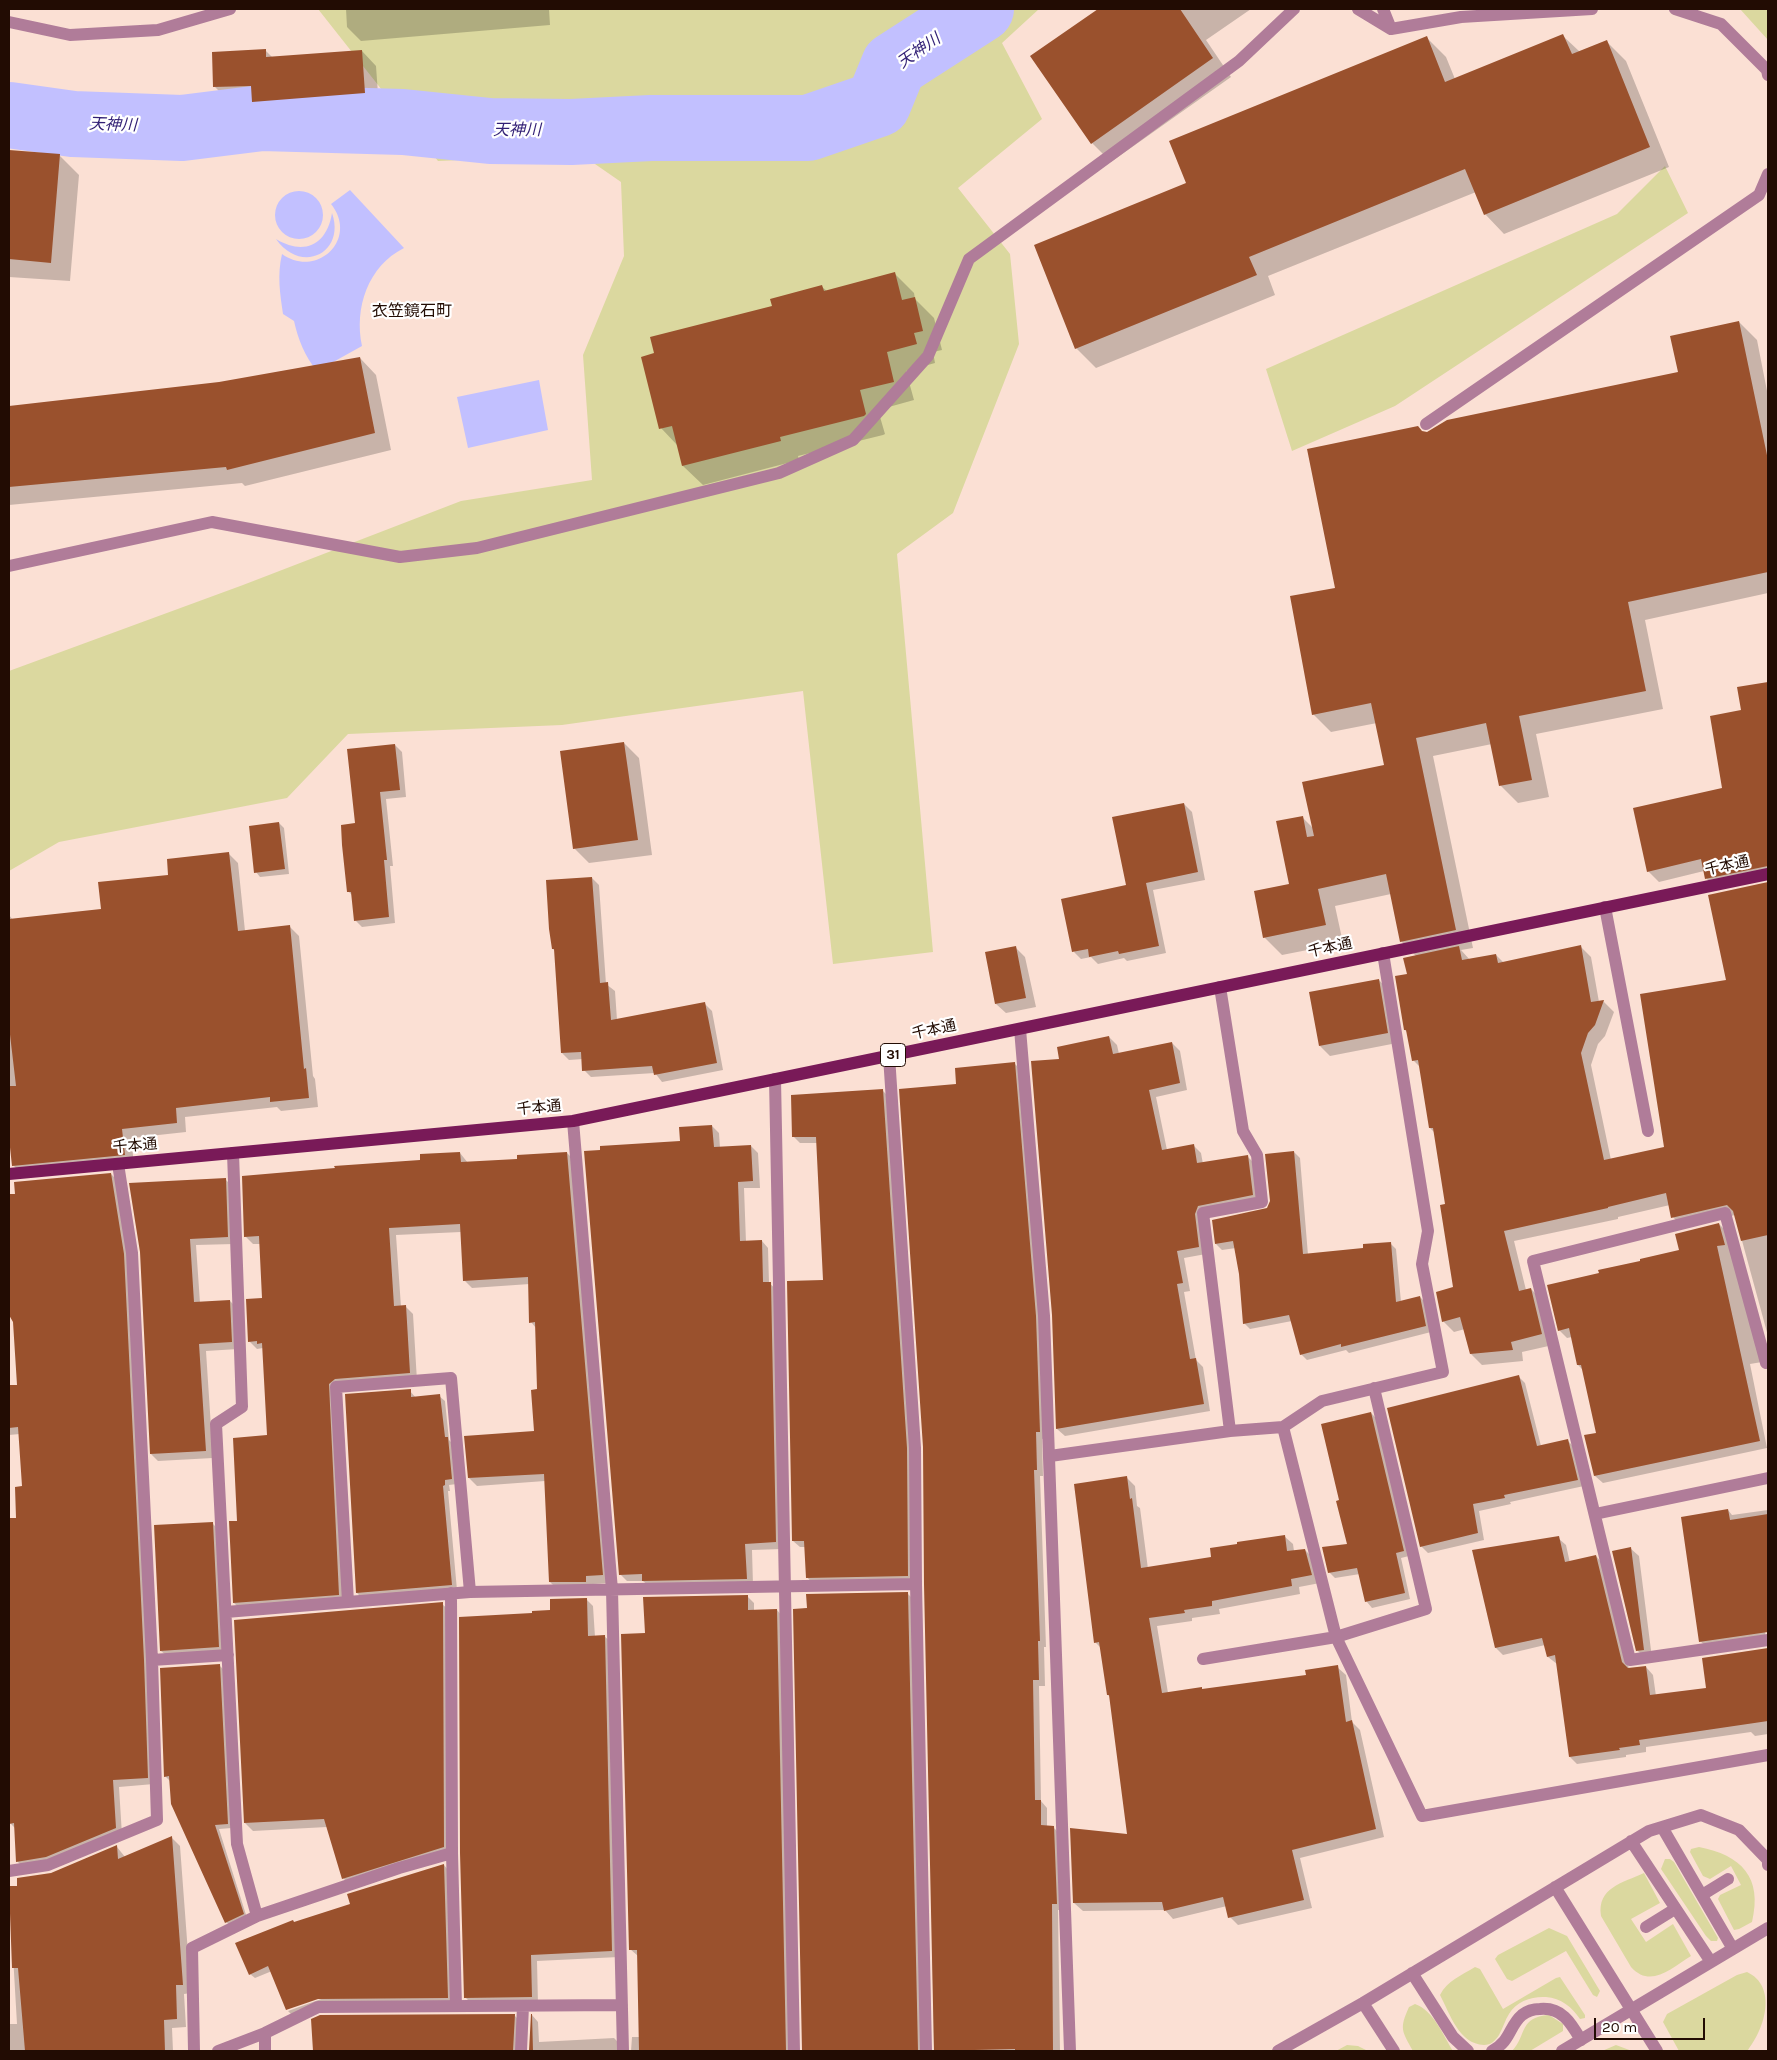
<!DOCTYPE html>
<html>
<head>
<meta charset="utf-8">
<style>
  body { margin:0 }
  #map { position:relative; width:1777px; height:2060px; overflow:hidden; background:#fbe0d4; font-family:Karla,sans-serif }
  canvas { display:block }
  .frame { position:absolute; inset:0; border:10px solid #220c03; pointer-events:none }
  .scale { position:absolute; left:1594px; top:2018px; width:111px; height:22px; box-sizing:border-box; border:2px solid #220c03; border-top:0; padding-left:6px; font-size:15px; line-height:18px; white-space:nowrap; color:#220c03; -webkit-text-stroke:4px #fff; paint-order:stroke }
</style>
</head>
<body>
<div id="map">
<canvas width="1777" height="2060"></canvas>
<div class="frame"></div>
<div class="scale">20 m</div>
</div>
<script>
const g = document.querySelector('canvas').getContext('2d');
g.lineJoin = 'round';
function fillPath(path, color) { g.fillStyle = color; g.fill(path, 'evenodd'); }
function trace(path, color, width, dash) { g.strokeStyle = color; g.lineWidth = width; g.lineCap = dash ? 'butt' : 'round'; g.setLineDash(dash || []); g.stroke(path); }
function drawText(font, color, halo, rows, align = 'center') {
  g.font = font + ' Karla,"Noto Sans JP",sans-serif'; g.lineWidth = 4.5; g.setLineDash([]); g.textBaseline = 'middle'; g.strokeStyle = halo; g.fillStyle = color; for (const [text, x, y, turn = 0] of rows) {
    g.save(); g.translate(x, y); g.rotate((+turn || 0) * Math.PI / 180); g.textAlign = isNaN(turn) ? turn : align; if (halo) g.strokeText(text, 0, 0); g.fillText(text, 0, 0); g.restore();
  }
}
fillPath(new Path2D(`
  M318,9H1039L1002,43L1042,119L958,188L1010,254L1019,344L953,513L897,554L933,952L833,964L803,691L562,725L348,734L287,798L59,842L9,871V671L243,585L461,501L592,480L583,355L624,256L621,182L582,155L438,161Z
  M1740,9H1768V40Z
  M1665,166L1688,213L1395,406L1292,451L1266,369L1617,214Z
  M1699,1847C1741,1855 1763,1877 1752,1922L1739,1929L1734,1930L1718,1899L1720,1895L1741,1885L1731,1866L1710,1879L1703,1876L1690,1852L1691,1849Z
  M1665,1859H1670L1674,1862L1718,1938L1717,1941H1711L1706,1936L1661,1869Z
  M1644,1873L1660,1903L1631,1919L1646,1942L1673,1924L1691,1956C1671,1968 1651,1989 1631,1967L1601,1916C1597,1887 1623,1883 1644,1873Z
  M1549,1928L1567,1936L1600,1991L1597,1997L1593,1995L1566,1951L1512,1981L1507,1979L1495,1959L1498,1955Z
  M1475,1967L1480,1969L1503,2009L1556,1978L1560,1977L1585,2015V2018L1580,2019C1572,2007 1561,1998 1546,1997C1533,1996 1516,2001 1509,2014C1505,2020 1503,2028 1499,2035C1495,2041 1491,2045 1484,2045C1459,2044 1450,2014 1440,1995C1447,1981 1462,1975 1475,1967Z
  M1747,1972C1777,1986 1766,2027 1748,2050L1679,2051L1663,2022L1667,2014L1737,1975Z
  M1415,2004C1434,2011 1443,2035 1453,2051H1413C1402,2031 1399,2029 1409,2007Z
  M1549,2015L1563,2024V2031L1530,2051H1512C1527,2035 1519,2017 1549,2015Z
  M1347,2045L1358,2046L1368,2051H1336Z
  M1616,2045L1632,2051H1602Z`), '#dbd89f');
fillPath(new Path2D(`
  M350,190L404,248C368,266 354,308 362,346L317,371C305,357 298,339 294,321L283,314C280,294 277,275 282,254C317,279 359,239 331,204Z
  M275 215a24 24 0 1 1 48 0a24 24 0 1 1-48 0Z
  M332,213C346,253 301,275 276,239C304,256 327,245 332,213Z
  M539,380L548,430L468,448L457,397Z`), '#c2c0ff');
fillPath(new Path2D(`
  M346,9H549L550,25L361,41L347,27Z
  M1100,9H1251L1206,40L1231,77L1111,162L1092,143L1032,57Z
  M1563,36L1580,52L1607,42L1626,61L1669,167L1504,234L1485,214L1476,192L1268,276L1275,295L1096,368L1076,348L1187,184L1427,38L1446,57L1455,79Z
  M265,50L273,58L362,51L376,66L379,108L268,116L253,101L230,102L215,87Z
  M9,151L59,155L79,175L70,281L9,277Z
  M894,273L914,293L915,299L934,318L942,350L933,352L935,363L906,371L914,400L878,410L885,434L883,435L798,456L799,460L703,485L683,466L678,446L661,428L773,307L822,287L827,291Z
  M1739,322L1757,340L1768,396V593L1645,620L1663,709L1536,734L1549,797L1518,803L1500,785L1492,744L1433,756L1473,948L1461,950L1470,960L1496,955L1504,963L1580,946L1591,957L1599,1002L1603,1001L1614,1012L1605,1036L1598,1044L1591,1065L1611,1160L1666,1148L1727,981L1710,896L1768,884V1336L1735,1215L1683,1228L1673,1217L1670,1205L1618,1217V1219L1514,1241L1526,1290L1531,1289L1542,1300L1553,1345L1522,1352L1523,1361L1482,1365L1471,1354L1465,1329L1454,1332L1443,1321L1454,1288L1446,1205L1435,1133L1430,1128L1421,1068L1413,1060L1408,1033L1405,1030L1408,975L1416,956L1401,941L1391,894L1335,906L1343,943L1282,955L1264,937L1290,885L1302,817L1313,828L1386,766L1377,723L1331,732L1313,714L1337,589L1423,433H1427L1679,373Z
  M360,358L376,375L391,450L245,486L242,483L9,505V407L219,383Z
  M1768,683V878L1717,889L1706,878L1704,871L1659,882L1648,871L1724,788L1743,711L1739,688Z
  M624,743L639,758L652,855L589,863L574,848Z
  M395,745L402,752L406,797L386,799L393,866H390L395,923L362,927L355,920L353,896L348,891Z
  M1184,804L1192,812L1205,880L1153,890L1166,953L1127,961L1124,958L1098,964L1091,957L1081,959L1074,952L1128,886Z
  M279,823L284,828L289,874L260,877L256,872Z
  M229,854L238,863L245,931L290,927L299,936L313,1076L315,1079L318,1107L281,1111L277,1107L185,1117L186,1132L131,1138L134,1164L23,1175L13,1165L11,1143H9V915L13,920L103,910L170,876Z
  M592,878L599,885L606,984L615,991L617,1020L705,1004L712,1011L723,1070L662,1082L655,1073L591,1077L584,1070L583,1059L569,1060L562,1053L555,951L553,949Z
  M1015,947L1025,957L1036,1007L1006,1013L996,1004Z
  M1379,980L1388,990L1397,1043L1330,1056L1320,1046L1311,993Z
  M1109,1037L1117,1045L1119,1054L1172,1043L1180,1051L1187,1090L1156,1097L1167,1150L1193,1145L1201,1153L1203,1164L1247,1156L1255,1164L1260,1203L1206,1214V1254L1184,1258L1190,1291L1184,1292L1196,1360L1203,1367L1210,1411L1065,1436L1057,1429L1060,1060Z
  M1014,1063L1021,1070L1042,1324L1046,1438L1042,1439L1043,1476H1040L1046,1647H1044L1045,1686H1039L1041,1801L1047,1808V1827H1053L1060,1834L1063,1910H1058L1060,2051H934L924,1447L958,1086Z
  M883,1091L889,1097L913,1456L914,1582L813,1584L807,1577L805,1547H800L793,1541L824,1281L818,1143H800L793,1136Z
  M712,1126L719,1133L720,1148L751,1146L758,1153L760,1188H744L746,1242L762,1241L768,1248L769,1283L777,1290L782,1549L752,1550L753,1585L650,1587L643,1581H627L620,1574L682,1142Z
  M1294,1152L1300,1158L1308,1255L1365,1249L1390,1243L1396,1249L1401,1302L1420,1297L1426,1303L1431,1332L1349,1353L1346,1350L1307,1360L1301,1354L1292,1321L1250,1329L1244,1323L1240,1274L1236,1248L1222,1250L1216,1244L1213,1221L1268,1209Z
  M460,1153L468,1163L518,1160L567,1153L575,1161L610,1583L593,1584L558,1590L550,1582L545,1481L477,1486L469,1478L535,1432L539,1391L536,1328L531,1322L530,1284L472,1288L464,1280L461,1232L396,1235L401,1307L405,1306L413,1314L417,1381L336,1392L347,1602L242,1611L234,1603L239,1522L268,1437L263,1348L257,1349L249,1341L263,1299L261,1244H253L245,1236L422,1162Z
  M111,1174L118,1181L130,1262L154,1784L119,1787L122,1835L24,1868L17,1861L15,1828L10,1823L9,1804V1736H12L9,1681V1550H12L24,1487L20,1434L9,1435V1386H18L14,1321L9,1313V1195Z
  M225,1179L232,1186L234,1244L196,1245L200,1303L230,1301L237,1308L238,1349L206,1351L213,1458L158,1461L151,1454L141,1252Z
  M1719,1224L1727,1232L1762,1362L1750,1364L1767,1448L1603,1483L1595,1476L1597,1434L1583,1370L1578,1365L1572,1337L1567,1338L1559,1330L1601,1274L1680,1251Z
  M1519,1377L1525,1383L1541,1446L1567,1440L1574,1447L1584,1486L1510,1502L1511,1504L1479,1511L1484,1540L1428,1553L1421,1546Z
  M410,1391L416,1398L439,1396L445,1401L449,1440L453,1444L457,1484L449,1485L450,1491H448L457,1590L362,1598L357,1593Z
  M1371,1413L1377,1419L1409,1556L1401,1558L1410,1599L1372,1608L1367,1602L1360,1574L1335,1578L1329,1572L1348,1545Z
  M1126,1477L1135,1486L1137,1506L1140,1508L1148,1569L1212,1558L1284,1536L1293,1544L1294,1551L1305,1550L1313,1558L1320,1583L1299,1587L1300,1594L1219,1609L1220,1614L1192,1618V1621L1157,1626L1168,1693L1201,1688L1204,1690L1308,1676L1337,1667L1346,1675L1352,1722L1360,1730L1384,1837L1300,1858L1312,1908L1238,1925L1230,1917L1227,1906L1173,1919L1165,1910L1083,1911L1074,1903L1129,1836L1110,1697L1108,1695L1101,1648L1095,1642Z
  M1728,1510L1732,1515L1768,1510V1614L1763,1615L1766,1639L1707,1647L1700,1641Z
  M212,1523L217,1528L223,1652L166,1655L161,1651Z
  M1558,1538L1566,1545L1570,1563L1596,1556L1603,1564L1629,1669L1646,1667L1653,1675L1656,1696L1707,1689L1762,1650L1768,1656V1734L1755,1736L1751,1732L1646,1747V1752L1626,1755V1757L1577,1764L1570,1757L1557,1664L1548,1657L1545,1645L1503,1655L1496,1648L1474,1551Z
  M1630,1548L1639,1556L1652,1658L1646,1659L1637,1650Z
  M908,1594L914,1600L924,2051H803L795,1610Z
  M747,1596L754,1603V1611L777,1610L783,1617L792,2051H631L632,2037H640L638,1956L630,1949L646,1634Z
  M586,1599L593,1606L595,1637L604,1636L612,1643L619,1957L537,1961L538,2004H472L465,1997L551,1612Z
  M442,1604L450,1611L451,1854L351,1886L343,1878L327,1827L253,1831L245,1823Z
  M219,1665L224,1670L232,1828L219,1829L247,1918L231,1926L226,1922L170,1781L165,1776Z
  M172,1838L180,1846L191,1993L184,1994L186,2027L172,2028L173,2051H9V2024H17L9,1887H19L117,1847L125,1857Z
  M444,1865L448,1870L452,2002L291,2014L288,2011L324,1998L323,1996L287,2008V2010L272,1971L255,1978L250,1974L294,1923L352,1905Z
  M514,2015L521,2022L519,2051H314L313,2020Z
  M532,2015L538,2022L539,2042L614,2038L621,2045V2051H530Z`), '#0003');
trace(new Path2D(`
  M9,115L73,124L182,128L262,118L403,122L490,131L571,132L651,128H808L878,104L894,65L981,9`), '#c2c0ff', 66);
fillPath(new Path2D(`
  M1098,9H1180L1213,58L1091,144L1030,56Z
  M1563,34L1572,54L1607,40L1650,147L1484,215L1465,169L1249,257L1257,275L1075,349L1034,245L1186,183L1169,141L1427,36L1445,82Z
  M266,49V57L362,50L365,93L252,102L251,86L213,87L212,52Z
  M9,150L60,154L51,263L9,259Z
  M895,272L902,300L915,297L923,331L914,333L917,344L887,352L894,382L860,390L866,414L864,416L780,437L781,441L682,466L672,426L659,429L641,357L654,353L650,337L772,306L770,299L822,285L824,291Z
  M1739,321L1768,460V572L1628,602L1646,691L1519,716L1532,780L1499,786L1486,723L1416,738L1456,930L1400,942L1386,874L1318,889L1326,925L1263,938L1254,891L1289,884L1276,821L1303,816L1307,837L1314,836L1302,782L1384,765L1371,703L1312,715L1290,596L1335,588L1307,449L1418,426L1422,431L1427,432L1447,420L1678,372L1670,336Z
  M360,357L375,433L227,470L226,467L9,487V406L219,382Z
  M1768,682V866L1705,879L1701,859L1647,872L1633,808L1722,788L1710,716L1741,710L1737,687Z
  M624,742L638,840L573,849L560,751Z
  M395,744L400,790L380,792L387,860H384L389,917L354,921L351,892H347L342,845L341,825L355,823L347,749Z
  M1184,803L1198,872L1146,883L1159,946L1119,954L1118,951L1089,957L1088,949L1072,952L1061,899L1126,885L1112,817Z
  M279,822L285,869L254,873L249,826Z
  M229,852L238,931L290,925L304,1069L306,1068L309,1098L270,1102V1097L176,1108L177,1123L122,1129L125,1155L12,1166L9,1138V1086H16L9,1026V919L101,909L98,882L168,875L167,859Z
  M592,877L600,983L608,982L611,1020L705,1002L717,1063L654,1075L652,1066L582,1071L581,1052L561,1053L554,949H552L549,929L546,880Z
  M1768,882V1235L1741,1241L1733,1211L1727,1205L1671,1218L1666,1193L1608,1207V1208L1504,1231L1519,1291L1531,1288L1542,1334L1511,1342L1513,1350L1470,1354L1460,1317L1442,1322L1436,1292L1453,1287L1440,1205L1445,1204L1433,1128H1429L1418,1060L1412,1061L1406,1030H1404L1395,976L1407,974L1403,958L1459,946L1462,960L1496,954L1498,963L1581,945L1591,1002L1604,1000L1595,1025L1588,1033L1581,1053L1604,1160L1664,1147L1640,994L1726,980L1708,895Z
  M1016,946L1026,998L995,1004L985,952Z
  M1379,979L1388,1033L1319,1046L1309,992Z
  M1109,1036L1113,1054L1172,1042L1180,1083L1149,1090L1162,1150L1194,1144L1197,1163L1248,1155L1253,1195L1198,1206L1195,1214L1199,1247L1177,1251L1183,1283L1177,1284L1190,1359L1196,1358L1204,1404L1056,1429L1052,1315L1031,1061L1059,1059L1057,1047Z
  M1015,1062L1036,1316L1040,1432H1036L1037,1470H1034L1040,1641H1038L1039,1680H1033L1035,1800H1041V1825L1054,1826L1057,1904H1052L1053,2051H1015V2049L934,2051L924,1584L923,1447L899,1089L956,1084L955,1068Z
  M883,1089L907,1448L908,1576L806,1578L804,1541H792L787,1281L823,1280L816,1137H792L791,1095Z
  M712,1125L714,1147L751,1145L753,1181L738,1182L740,1241L762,1240L763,1282H771L776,1542L745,1544L747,1579L642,1581V1574L619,1575L584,1151L600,1150V1146L680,1141L679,1127Z
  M1294,1151L1303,1254L1363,1248V1244L1391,1242L1396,1302L1420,1296L1426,1326L1341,1347V1344L1300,1355L1289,1315L1243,1324L1239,1274L1233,1241L1215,1244L1212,1220L1267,1208L1270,1201L1265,1154Z
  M460,1152L461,1162L517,1159V1155L567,1152L603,1575L586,1576V1582H549L544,1474L468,1478L464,1436L534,1431L531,1390L537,1389L535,1322L529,1323L528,1277L463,1281L460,1224L389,1228L394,1306L406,1305L410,1373L335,1379L329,1384L339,1595L233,1603L229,1521H237L233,1438L267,1435L262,1343L257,1344V1341L248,1342L246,1299L262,1298L259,1236L244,1237L242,1176L335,1168L334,1166L420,1160V1154Z
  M111,1173L124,1254L144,1660L148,1778L113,1780L116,1828L46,1857L16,1862L14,1823L9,1824V1518H16L15,1487L22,1486L18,1427L9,1428V1385H17L13,1322L9,1315V1194H15L14,1182Z
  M226,1178L228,1237L190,1239L194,1302L230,1300L232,1342L199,1344L206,1451L150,1454L140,1252L129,1183Z
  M1719,1223L1725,1245L1717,1246L1760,1441L1594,1476L1584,1435L1596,1433L1581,1365H1577L1569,1328L1558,1331L1547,1285L1599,1273L1598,1270L1640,1261V1259L1679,1250L1675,1234Z
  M1519,1375L1537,1446L1568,1439L1578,1480L1504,1495L1505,1498L1473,1504L1478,1533L1420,1547L1387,1408Z
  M411,1389V1397L440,1394L445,1437H448L452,1479L445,1480V1485L443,1486L452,1585L356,1593L345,1394Z
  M1371,1412L1404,1551L1396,1553L1405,1593L1365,1602L1357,1568L1328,1573L1322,1547L1347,1544L1336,1501L1339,1500L1321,1424Z
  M1127,1476L1130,1499L1132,1498L1141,1568L1211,1557L1210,1548L1237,1544V1542L1285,1535L1287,1551L1305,1549L1312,1575L1291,1579L1292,1586L1212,1601V1606L1184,1610L1185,1613L1149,1618L1162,1693L1202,1687V1689L1306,1675L1305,1670L1338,1665L1346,1722L1352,1720L1376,1829L1292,1850L1304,1900L1228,1918L1223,1897L1164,1911L1162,1902L1073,1903L1070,1828L1127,1834L1109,1695H1107L1099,1642L1094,1643L1074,1484Z
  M1728,1509L1730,1520L1768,1514V1632L1699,1642L1681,1517Z
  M213,1522L219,1647L160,1651L154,1525Z
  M1559,1536L1565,1562L1596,1555L1622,1662L1628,1668L1646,1666L1650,1695L1706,1688L1702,1658L1768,1648V1721L1639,1740L1640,1745L1619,1748L1620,1750L1569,1757L1555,1655L1547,1657L1542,1638L1495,1648L1472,1550Z
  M1631,1547L1644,1650L1636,1651L1612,1551Z
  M908,1592L918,2051H802L793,1609L807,1608L806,1594Z
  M748,1595V1610L777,1609L786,2051H639L637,1950H629L621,1634L645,1633L643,1597Z
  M587,1598L588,1636L605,1635L612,1951L531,1955L532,1997L464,1998L460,1853L459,1617L532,1613V1611L550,1610V1599Z
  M443,1602L444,1847L342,1879L324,1819L244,1823L234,1620Z
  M220,1664L228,1824L215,1825L244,1914L225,1923L171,1804L169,1776L164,1777L160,1668Z
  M172,1836L183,1985H176L177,2019L164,2020L165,2051H25L18,1968H12L9,1886H17V1878L51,1873L117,1845L118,1859Z
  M444,1864L448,1998L318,1999L286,2010L268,1966L249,1975L235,1943L293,1920L294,1922L350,1904L347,1894Z
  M515,2014L513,2051H313L311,2019L320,2015Z
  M531,2014H532L533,2051H529Z`), '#9a512d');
trace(new Path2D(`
  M1358,9L1391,29L1461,17L1592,9
  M1383,9L1391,29
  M1675,9L1721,24L1767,70L1768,75
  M9,22L70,35L158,30L230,9
  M1426,424L1759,195L1768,174
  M9,566L212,522L400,557L477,548L779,473L853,440L928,356L969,259L1239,61L1294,9
  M1605,907L1648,1131
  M1220,987L1243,1131L1257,1155L1262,1202L1203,1213L1230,1431
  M1020,1029L1044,1316L1070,2051
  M889,1056L915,1448L916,1584L926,2051
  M775,1079L794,2051
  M573,1121L612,1590L623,2051
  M233,1153L242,1407L216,1424L237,1844L257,1916
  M1768,1362L1766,1363L1725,1213L1533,1261L1630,1660L1768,1640
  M1283,1427L1336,1637L1422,1816L1768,1755
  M1050,1456L1230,1431L1283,1427L1322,1401L1443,1372L1422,1264L1428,1231L1383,953
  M1595,1514L1768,1478
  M451,1593L452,1853L456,2006
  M348,1602L336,1387L451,1378L470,1592
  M226,1612L470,1592L916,1584
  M1203,1659L1336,1637L1426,1609L1374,1388
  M152,1660L228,1655
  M1662,1827L1733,1949
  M1631,1841L1711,1962
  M9,1871L48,1865L157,1820L152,1660L132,1253L118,1164
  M1555,1887L1657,2051
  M1702,1895L1728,1879
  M1646,1927L1675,1909
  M1412,1973L1453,2037L1468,2051
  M1363,2003L1394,2051
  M265,2033V2051
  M194,2051L192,1948L257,1916L399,1868L452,1853
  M218,2051L265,2033L318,2007L622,2005
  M521,2051L523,2006
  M1278,2051L1363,2003L1649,1831L1701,1815L1739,1830L1768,1860V1865
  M1492,2051C1511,2041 1509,2026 1522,2015C1527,2011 1534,2009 1540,2009C1562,2007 1571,2023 1581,2040
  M1562,2051L1768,1928`), '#b07c99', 12);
trace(new Path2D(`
  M9,1174L573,1121L1768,874`), '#791a58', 12);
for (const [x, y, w] of [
  [893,1055,25]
]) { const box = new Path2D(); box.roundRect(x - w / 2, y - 11.5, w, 23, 4); g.fillStyle = '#fff'; g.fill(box); trace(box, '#220c03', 1); }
drawText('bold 14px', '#220c03', null, [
  ["31",893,1055]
]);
drawText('15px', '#220c03', '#fff', [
  ["千本通",1727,866,-12],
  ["千本通",1330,948,-12],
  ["千本通",934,1030,-12],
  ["千本通",539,1108,-5],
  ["千本通",135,1146,-5]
]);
drawText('italic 16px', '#311f75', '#fff', [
  ["天神川",919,51,-35],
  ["天神川",113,125,2],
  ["天神川",517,130]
]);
drawText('16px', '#220c03', '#fff', [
  ["衣笠鏡石町",412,311]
]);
</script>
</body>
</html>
